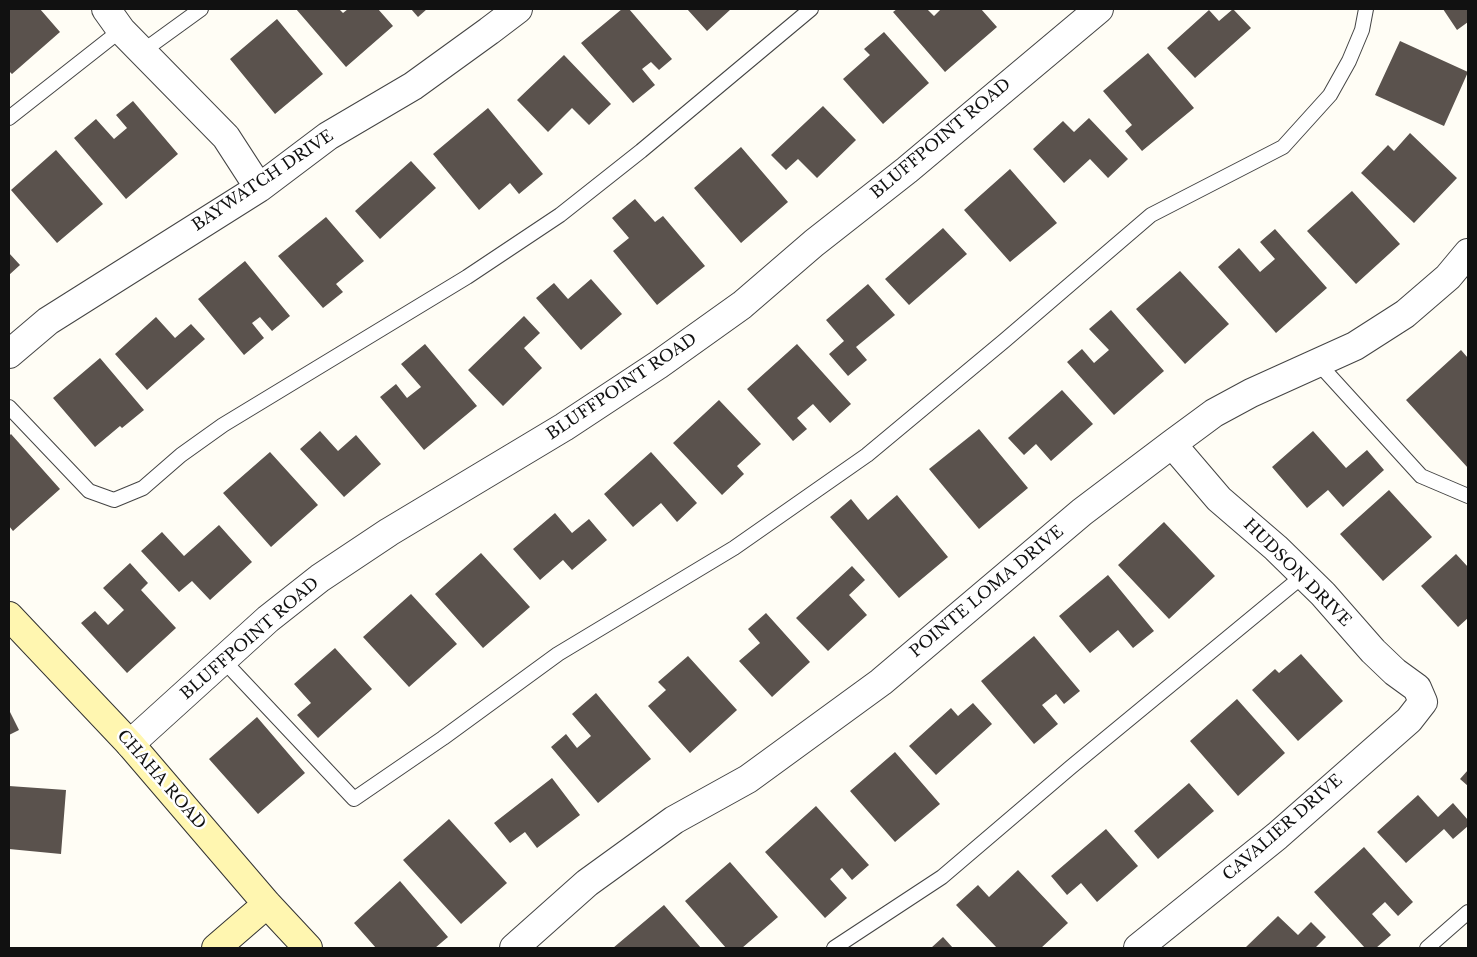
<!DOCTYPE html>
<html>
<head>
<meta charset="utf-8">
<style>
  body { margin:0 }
  #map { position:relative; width:1477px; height:957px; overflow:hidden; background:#fffdf5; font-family:"Libre Baskerville",serif }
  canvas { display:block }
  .frame { position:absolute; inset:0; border:10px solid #111; pointer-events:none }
</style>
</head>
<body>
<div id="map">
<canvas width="1477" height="957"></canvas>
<div class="frame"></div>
</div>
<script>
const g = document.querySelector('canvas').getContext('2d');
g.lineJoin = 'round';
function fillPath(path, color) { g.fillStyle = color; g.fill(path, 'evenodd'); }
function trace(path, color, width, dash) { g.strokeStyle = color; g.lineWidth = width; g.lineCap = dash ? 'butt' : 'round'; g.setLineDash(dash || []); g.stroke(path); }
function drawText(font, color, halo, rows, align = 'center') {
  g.font = font + ' "Libre Baskerville",serif'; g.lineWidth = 5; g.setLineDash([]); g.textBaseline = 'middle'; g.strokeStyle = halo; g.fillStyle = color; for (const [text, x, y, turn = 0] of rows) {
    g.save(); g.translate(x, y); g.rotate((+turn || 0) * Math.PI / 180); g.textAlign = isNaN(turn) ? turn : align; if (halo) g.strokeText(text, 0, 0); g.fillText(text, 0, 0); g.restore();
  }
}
fillPath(new Path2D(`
  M9,9H40L60,32L12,74L9,71Z
  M296,9H339L343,13L348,9H378L393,26L346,67Z
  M411,9H427L418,17Z
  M622,9H629L672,59L659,70L651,62L642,69L655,85L633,103L581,43Z
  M687,9H731L707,31Z
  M897,9H927L934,16L941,9H981L997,27L945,72L893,12Z
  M1233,9L1251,28L1195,78L1167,48L1209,10L1219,21Z
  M1443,9H1468V22L1457,30Z
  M277,19L323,74L275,114L230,59Z
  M884,32L929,83L883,124L843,79L870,55L864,49Z
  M1400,41L1468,72L1444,126L1375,95Z
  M1148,53L1194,108L1142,151L1125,131L1132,125L1103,91Z
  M564,55L611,104L589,125L572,108L548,132L517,100Z
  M133,101L178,154L126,199L74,138L96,119L114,139L127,128L116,115Z
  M823,106L856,140L817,178L798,159L786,170L771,155Z
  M488,108L543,174L519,194L510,183L479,210L433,154Z
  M1089,118L1128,159L1108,178L1090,159L1064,183L1033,149L1063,121L1074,132Z
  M1410,133L1457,178L1414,223L1361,173L1388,145L1394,151Z
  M741,147L788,202L741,243L694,188Z
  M56,150L103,204L57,243L11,190Z
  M411,161L436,188L380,239L355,211Z
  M1010,169L1057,223L1010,262L964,210Z
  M1352,191L1400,244L1356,284L1307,231Z
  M635,199L655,222L663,216L705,266L657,305L613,251L629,238L612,218Z
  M326,217L364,261L336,284L343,292L323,308L278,256Z
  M943,228L967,254L909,305L885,279Z
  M1275,229L1327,288L1276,333L1218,267L1239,248L1260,272L1275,259L1260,242Z
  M9,253L20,265L9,275Z
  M245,261L290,316L272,331L260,317L252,323L264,338L244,355L198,299Z
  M1180,271L1229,324L1185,364L1136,309Z
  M591,279L622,314L581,350L536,298L554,283L568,299Z
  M868,284L895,315L856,347L867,360L848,376L829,354L844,341L826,320Z
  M1111,310L1164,371L1114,415L1067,362L1082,349L1094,363L1109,350L1089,329Z
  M524,316L540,333L524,348L542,368L503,406L468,370Z
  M156,317L175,338L191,324L205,339L147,390L115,354Z
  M425,344L477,406L424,450L380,397L396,384L407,398L421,387L401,364Z
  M797,344L851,404L830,423L813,404L797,418L807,429L793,441L747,389Z
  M1461,350L1468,358V468L1406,400Z
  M100,358L144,410L122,428L120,426L95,447L53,398Z
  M1062,390L1093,424L1051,461L1036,444L1024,455L1008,438Z
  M719,400L761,444L737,466L744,474L722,495L673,443Z
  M979,429L1028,488L979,529L929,469Z
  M320,431L338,451L356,435L381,464L344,497L300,449Z
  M1313,431L1346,468L1367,450L1384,470L1343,507L1328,490L1307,508L1272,467Z
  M11,434L60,489L13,531L9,526V436Z
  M270,452L318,505L271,547L223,493Z
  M651,452L697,503L677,522L661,503L633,527L604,494Z
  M1389,490L1432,537L1383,581L1340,534Z
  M897,495L948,557L899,598L830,517L851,499L868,520Z
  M555,513L572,533L589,519L607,540L572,570L563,560L540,580L513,549Z
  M1164,522L1215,576L1169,619L1118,565Z
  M219,525L252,562L210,600L192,581L179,592L141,551L162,532L184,556Z
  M481,553L530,607L483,648L435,594Z
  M1456,554L1468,567V618L1458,627L1421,586Z
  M130,563L148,583L141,590L176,628L127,673L81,623L95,611L108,625L124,610L103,588Z
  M852,566L865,580L849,595L867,615L828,651L796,618Z
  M1108,575L1154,631L1133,648L1118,630L1090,653L1059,616Z
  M411,594L457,644L409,687L363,637Z
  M766,613L810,662L772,697L739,661L760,643L748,629Z
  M1034,636L1080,691L1064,704L1056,694L1042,705L1058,724L1034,744L981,681Z
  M335,648L372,689L318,738L297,715L311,703L294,684Z
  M1301,654L1343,701L1298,741L1252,690L1275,669L1279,673Z
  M688,656L737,710L690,753L648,706L666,690L658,682Z
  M596,693L651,759L598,803L551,747L566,734L577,748L591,736L572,714Z
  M1237,699L1285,753L1238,796L1190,741Z
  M973,703L992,724L936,775L909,746L951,708L958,716Z
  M9,710L19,730L9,735Z
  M257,717L305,773L258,814L209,759Z
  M895,752L940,804L895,842L850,791Z
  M1468,770V786L1460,779Z
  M552,778L580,815L537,848L525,832L510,843L494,823Z
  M1189,783L1214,811L1158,859L1134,831Z
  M9,786L66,790L61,854L9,849Z
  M1418,795L1438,817L1453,803L1468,820V826L1453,839L1444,829L1406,863L1377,832Z
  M816,806L869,865L852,880L842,868L830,879L847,898L825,918L765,852Z
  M449,819L507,883L461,924L403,860Z
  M1106,829L1138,866L1097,902L1081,883L1067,895L1051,876Z
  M1364,847L1413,902L1398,916L1385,902L1372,914L1391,935L1376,948H1365L1314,892Z
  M730,862L778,917L742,948H726L685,901Z
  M1018,870L1068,923L1041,948H997L956,905L978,885L989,897Z
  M400,881L448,937L435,948H376L354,923Z
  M664,905L701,948H613Z
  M1278,916L1298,935L1311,922L1326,937L1315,948H1245Z
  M943,937L953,948H931Z`), '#5a524d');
const lane = new Path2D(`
  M143,51L201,9
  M9,118L121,30
  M1318,363L1421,476L1468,496
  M9,407L89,491L114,500L143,488L181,455L223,425L467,277L560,215L641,151L811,9
  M223,660L354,799L443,738L558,654L734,548L867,455L1004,341L1151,215L1283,147L1330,95L1349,61L1362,30L1366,9
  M834,948L942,877L1071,767L1304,575
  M1427,948L1468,912`);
const street = new Path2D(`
  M106,9L121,30L226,137L259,188
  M9,354L48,321L259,188L328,136L413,86L489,31L518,9
  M130,744L268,619L320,578L389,532L564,427L658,365L742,305L814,243L907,170L1099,9
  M514,948L587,883L674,820L748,779L881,682L1082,512L1172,444L1214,413L1251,393L1355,346L1405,314L1448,277L1468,253
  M1138,948L1277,836L1409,720L1423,702L1417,688L1395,672L1373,651L1323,594L1276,548L1219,499L1172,444`);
const secondary = new Path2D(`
  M9,616L130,744L267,904L308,948
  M216,948L267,904`);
trace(lane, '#444', 16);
trace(street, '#444', 30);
trace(secondary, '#333', 30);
trace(lane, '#fff', 14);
trace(street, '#fff', 28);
trace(secondary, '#fff6b0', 28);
drawText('16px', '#111', '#fff', [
  ["BLUFFPOINT ROAD",941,139,-40],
  ["BAYWATCH DRIVE",263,181,-34],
  ["BLUFFPOINT ROAD",622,387,-34],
  ["HUDSON DRIVE",1297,573,45],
  ["POINTE LOMA DRIVE",987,592,-40],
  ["BLUFFPOINT ROAD",250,639,-41],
  ["CHAHA ROAD",161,780,49],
  ["CAVALIER DRIVE",1283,828,-41]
]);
</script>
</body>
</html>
